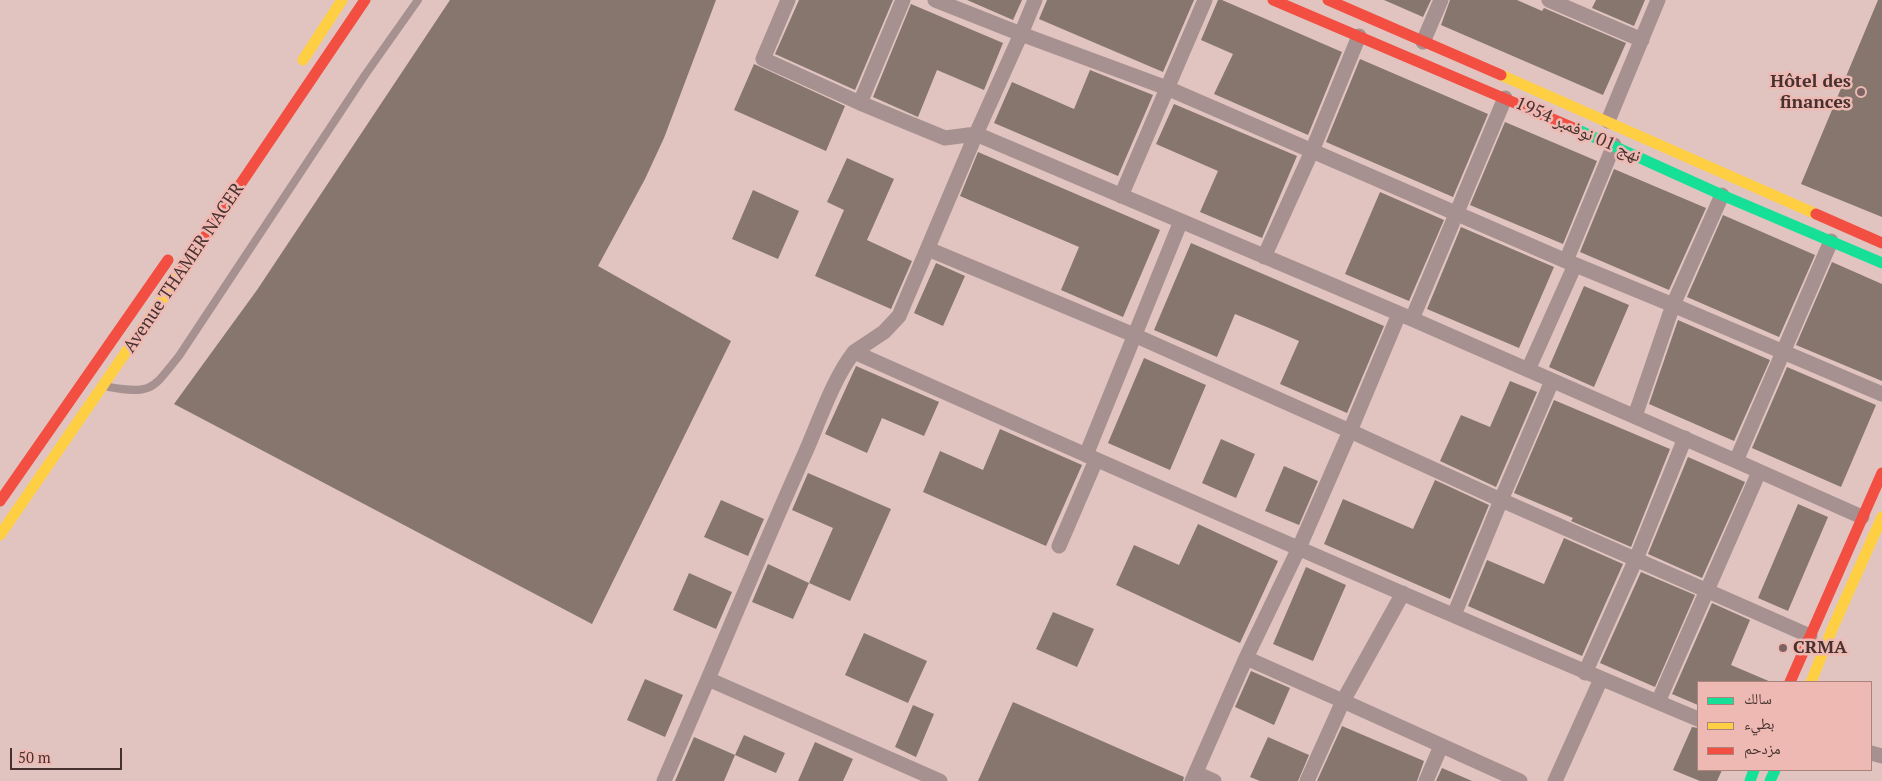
<!DOCTYPE html>
<html>
<head>
<meta charset="utf-8">
<style>
  body { margin:0 }
  #map { position:relative; width:1882px; height:781px; overflow:hidden; background:#e1c4c0; font-family:"PT Serif","Noto Naskh Arabic",serif }
  canvas { display:block }
  .legend { position:absolute; left:1697px; top:681px; width:175px; height:90px; box-sizing:border-box; background:#eeb9b3; border:1px solid #ab837e; margin:0; padding:6px 9px; list-style:none; font-size:15px; color:#46312f }
  .legend li { display:flex; align-items:center; gap:10px; height:25px }
  .legend b { width:25px; border:1px solid #ab837e }
  .scale { position:absolute; left:10px; top:748px; width:112px; height:22px; box-sizing:border-box; border:2px solid #46312f; border-top:0; padding-left:6px; font-size:15px; line-height:18px; white-space:nowrap; color:#46312f; -webkit-text-stroke:4px #eeb9b3; paint-order:stroke }
</style>
</head>
<body>
<div id="map">
<canvas width="1882" height="781"></canvas>
<ul class="legend">
<li><b style="height:6px;background:#16e098"></b>سالك</li>
<li><b style="height:6px;background:#ffcf43"></b>بطيء</li>
<li><b style="height:6px;background:#f24e42"></b>مزدحم</li>
</ul>
<div class="scale">50 m</div>
</div>
<script>
const g = document.querySelector('canvas').getContext('2d');
g.lineJoin = 'round';
function fillPath(path, color) { g.fillStyle = color; g.fill(path, 'evenodd'); }
function trace(path, color, width, dash) { g.strokeStyle = color; g.lineWidth = width; g.lineCap = dash ? 'butt' : 'round'; g.setLineDash(dash || []); g.stroke(path); }
function drawText(font, color, halo, rows, align = 'center') {
  g.font = font + ' "PT Serif","Noto Naskh Arabic",serif'; g.lineWidth = 5; g.setLineDash([]); g.textBaseline = 'middle'; g.strokeStyle = halo; g.fillStyle = color; for (const [text, x, y, turn = 0] of rows) {
    g.save(); g.translate(x, y); g.rotate((+turn || 0) * Math.PI / 180); g.textAlign = isNaN(turn) ? turn : align; if (halo) g.strokeText(text, 0, 0); g.fillText(text, 0, 0); g.restore();
  }
}
fillPath(new Path2D(`
  M450,0H716L664,138L645,179L598,266L731,341L592,624L174,404L257,290Z
  M799,0H893L855,90L775,54Z
  M967,0H1022L1013,20Z
  M1047,0H1194L1163,72L1039,19Z
  M1218,0H1222L1342,52L1308,135L1214,94L1233,54L1201,40Z
  M1384,0H1431L1423,17Z
  M1450,0H1517L1542,11L1544,8L1626,43L1603,95L1441,25Z
  M1596,0H1645L1634,26L1592,8Z
  M1878,0H1882V217L1801,184Z
  M911,4L1003,43L984,90L937,70L918,117L873,97Z
  M1360,59L1488,114L1453,197L1326,142Z
  M754,64L845,106L826,151L734,110Z
  M1090,70L1153,95L1118,176L994,123L1012,82L1074,109Z
  M1174,104L1297,156L1262,238L1200,212L1218,171L1156,144Z
  M1505,122L1597,161L1563,244L1470,205Z
  M978,152L1160,230L1123,317L1061,290L1079,247L960,196Z
  M847,158L894,179L867,240L912,261L891,309L815,276L844,210L827,202Z
  M1614,169L1706,208L1669,290L1580,252Z
  M753,190L799,211L778,259L732,239Z
  M1380,192L1444,220L1409,301L1345,274Z
  M1723,215L1815,255L1779,337L1687,297Z
  M1461,227L1554,267L1519,348L1427,309Z
  M1191,243L1384,326L1347,413L1280,384L1299,341L1269,328L1235,314L1217,357L1154,330Z
  M1832,262L1882,284V381L1796,345Z
  M936,263L965,276L943,326L914,313Z
  M1584,286L1629,305L1594,387L1549,367Z
  M1678,320L1770,360L1734,441L1649,404Z
  M1144,358L1206,385L1170,470L1108,443Z
  M856,366L939,402L924,436L882,418L867,453L825,434Z
  M1787,367L1876,405L1841,487L1752,448Z
  M1510,381L1537,392L1496,487L1440,461L1461,415L1490,427Z
  M1554,400L1670,449L1631,547L1571,521L1573,518L1514,493Z
  M1000,429L1082,465L1046,546L923,492L940,451L983,470Z
  M1221,439L1255,454L1236,498L1202,483Z
  M1688,457L1745,482L1702,578L1648,554Z
  M1284,466L1318,481L1299,525L1265,511Z
  M808,473L891,509L850,601L809,583L833,528L792,510Z
  M1435,480L1489,505L1450,599L1324,544L1343,499L1413,529Z
  M721,500L764,519L748,556L704,537Z
  M1798,504L1828,517L1788,611L1758,598Z
  M1198,524L1278,561L1240,643L1116,585L1134,545L1179,565Z
  M1564,538L1623,564L1582,656L1468,606L1487,560L1544,584Z
  M768,564L809,583L793,619L752,602Z
  M1306,567L1346,585L1313,661L1273,644Z
  M1641,572L1695,595L1655,687L1600,663Z
  M689,573L732,592L716,629L673,610Z
  M1712,603L1750,620L1731,665L1771,682H1698V705L1672,694Z
  M1053,612L1094,629L1077,667L1036,649Z
  M864,633L927,661L908,703L845,675Z
  M1251,671L1290,688L1274,725L1235,707Z
  M645,679L683,695L665,737L627,720Z
  M1013,702L1184,777L1183,781H978Z
  M913,705L934,714L916,757L895,747Z
  M1342,726L1424,761L1417,781H1317Z
  M1692,727L1698,728V770H1722L1717,781H1700L1673,770Z
  M744,735L785,753L776,773L735,755Z
  M694,737L735,755L724,781H675Z
  M1268,737L1309,755L1298,781H1260L1250,777Z
  M815,742L853,759L843,781H798Z
  M1442,768L1472,781H1436Z`), '#86766e');
trace(new Path2D(`
  M109,387C153,395 153,388 179,356L365,75L418,0`), '#a69190', 8);
trace(new Path2D(`
  M788,0L763,59L860,103L945,138L976,134L899,316L884,332L854,352
  M935,0L1021,34L976,134L1412,319L1736,461
  M1035,0L1021,34L1167,88L1566,261L1673,305L1882,394
  M1549,0L1642,40
  M1423,42L1441,0
  M860,103L903,0
  M1608,121L1658,0
  M1121,196L1205,0
  M1831,241L1736,461L1862,517
  M928,249L1134,335L1350,431L1399,314
  M1264,257L1312,151L1359,36
  M1566,261L1614,145
  M1412,319L1505,98
  M1528,370L1575,265
  M1635,416L1673,305L1722,195
  M1086,455L1181,221
  M1059,546L1096,460
  M1454,615L1501,500L1810,636
  M1246,658L1343,701L1403,593
  M1585,673L1636,559L1685,438
  M1658,702L1759,472
  M1871,753L1882,756
  M1196,773L1214,781
  M664,781L708,679
  M940,781L708,679C740,603 772,527 806,451C820,419 833,379 854,352C1135,477 1415,601 1698,719
  M1192,781L1246,658L1299,548L1350,431L1501,500L1552,381
  M1307,781L1343,701L1520,781
  M1426,781L1441,746
  M1555,781L1601,679`), '#a69190', 15);
trace(new Path2D(`
  M1576,129L1722,195L1882,263
  M1750,781L1754,770
  M1770,781L1775,770`), '#16e098', 11);
trace(new Path2D(`
  M303,60L342,0
  M1501,75L1816,214
  M0,535L181,272
  M1811,682L1833,627L1882,517`), '#ffcf43', 11);
trace(new Path2D(`
  M1273,0L1576,129
  M1328,0L1501,75
  M1816,214L1882,243
  M181,272L365,0
  M0,501L168,260
  M1790,682L1882,473`), '#f24e42', 11);
for (const [x, y, r, color] of [
  [1861,92,5,"#7c6462"],
  [1783,648,5,"#7c6462"]
]) { const dot = new Path2D(); dot.arc(x, y, r, 0, 2 * Math.PI); g.fillStyle = color; g.fill(dot); trace(dot, '#eeb9b3', 2); }
drawText('bold 18px', '#46312f', '#eeb9b3', [
  ["Hôtel des",1851,82],
  ["finances",1851,103],
  ["CRMA",1793,648,"left"]
], 'right');
drawText('18px', '#46312f', '#eeb9b3', [
  ["نهج 01 نوفمبر 1954",1578,130,24],
  ["Avenue THAMER NACER",184,268,-56]
]);
</script>
</body>
</html>
